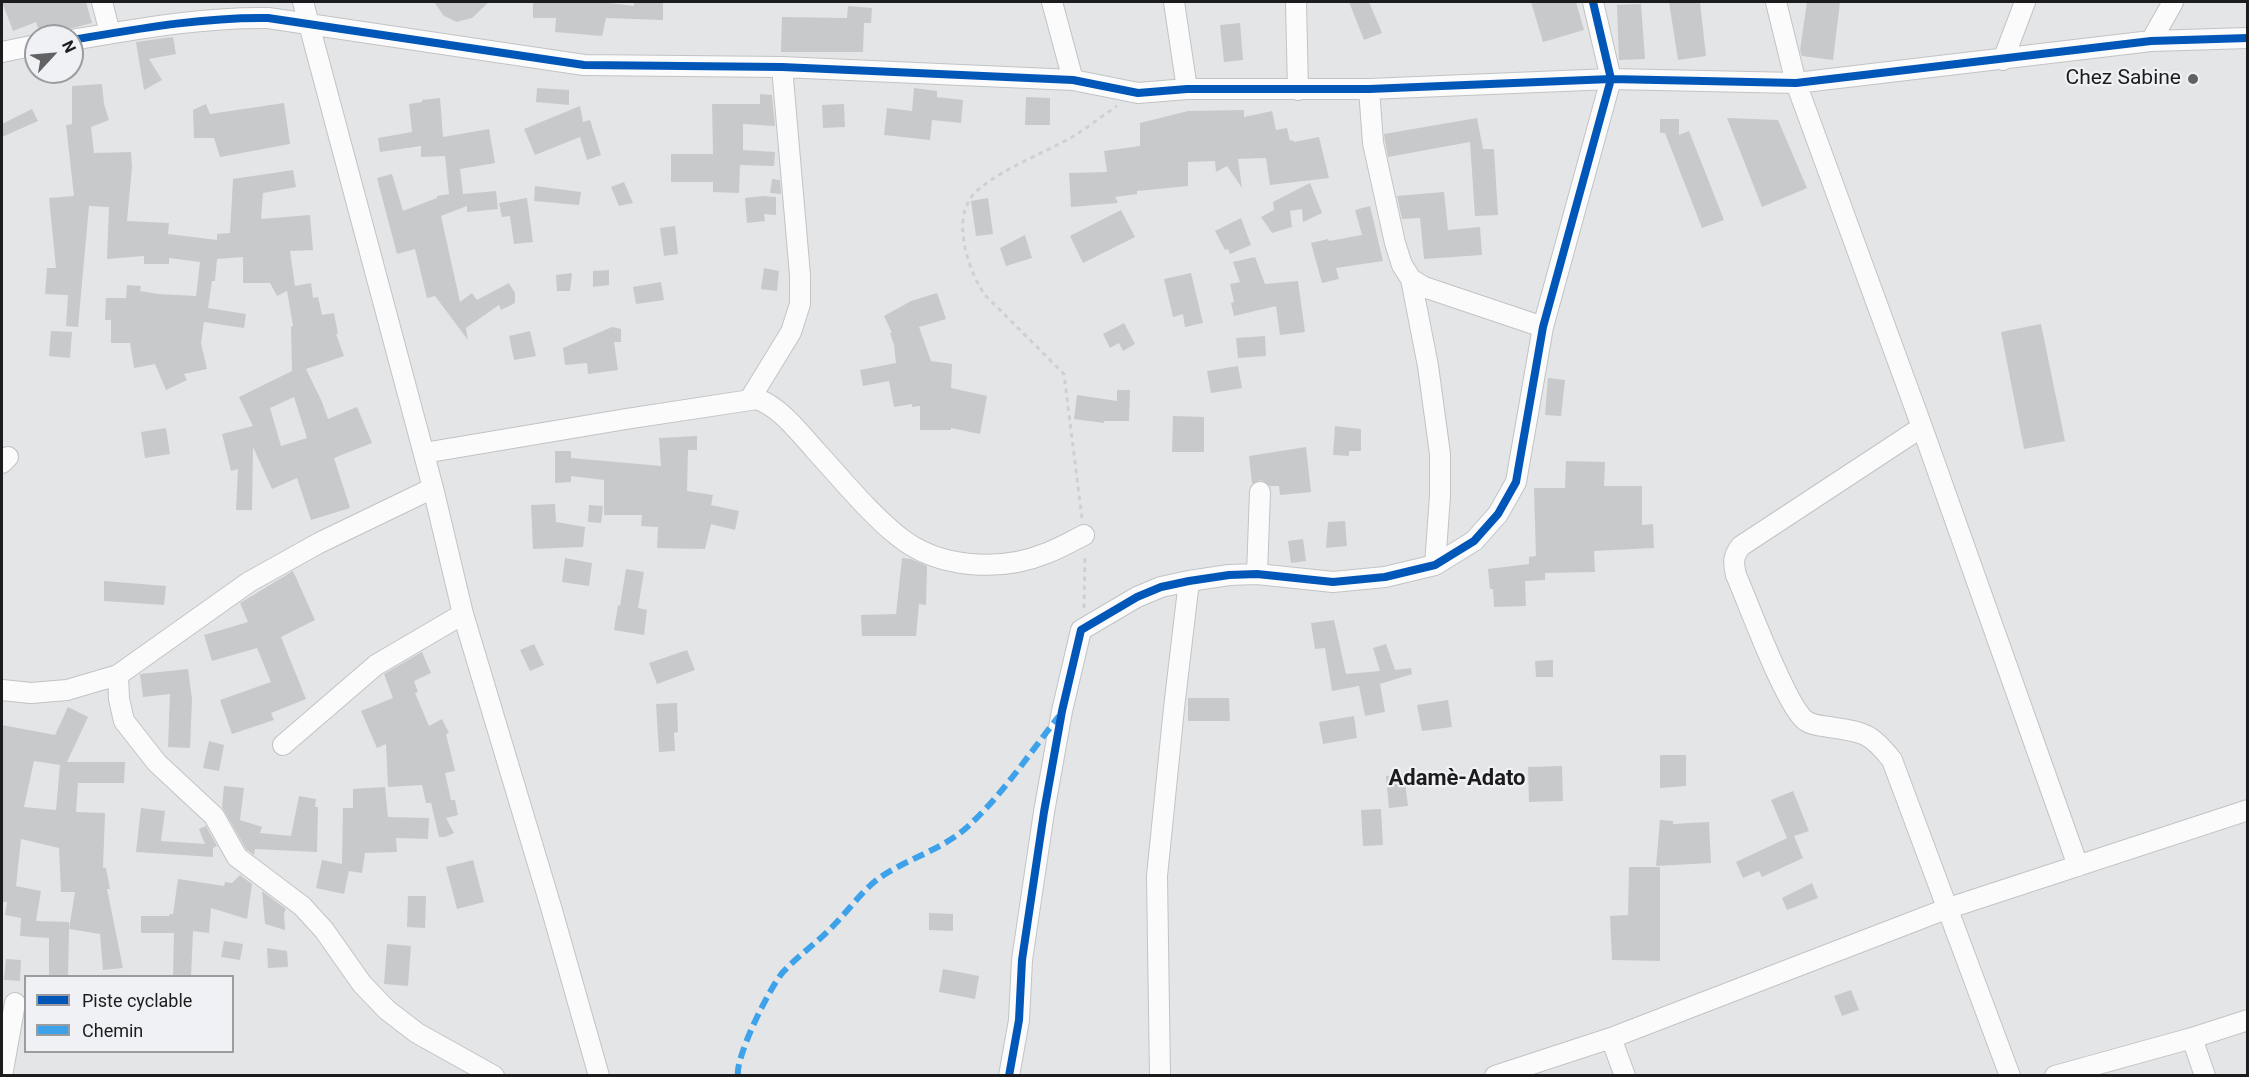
<!DOCTYPE html>
<html>
<head>
<meta charset="utf-8">
<style>
  body { margin:0 }
  #map { position:relative; width:2249px; height:1077px; overflow:hidden; background:#e4e5e7; font-family:Roboto,sans-serif }
  canvas { display:block }
  .frame { position:absolute; inset:0; border:3px solid #1c1c1e; pointer-events:none }
  .legend { position:absolute; left:24px; top:975px; width:210px; height:78px; box-sizing:border-box; background:#f0f1f5; border:2px solid #9b9c9f; margin:0; padding:8px 10px; list-style:none; font-size:18px; color:#1c1c1e }
  .legend li { display:flex; align-items:center; gap:12px; height:30px }
  .legend b { width:30px; border:2px solid #9b9c9f }
  .north { position:absolute; left:24px; top:24px; width:60px; height:60px; box-sizing:border-box; background:#f0f1f5; border:2px solid #9b9c9f; border-radius:50%; rotate:64deg; font-size:16px; font-weight:700; line-height:24px; text-align:center; color:#1c1c1e }
  .north::after { content:''; display:block; margin:auto; width:21px; height:27px; background:#626264; clip-path:polygon(50% 0,100% 100%,50% 72%,0 100%) }
</style>
</head>
<body>
<div id="map">
<canvas width="2249" height="1077"></canvas>
<div class="frame"></div>
<ul class="legend">
<li><b style="height:8px;background:#0057b8"></b>Piste cyclable</li>
<li><b style="height:8px;background:#3da2ea"></b>Chemin</li>
</ul>
<div class="north">N</div>
</div>
<script>
const g = document.querySelector('canvas').getContext('2d');
g.lineJoin = 'round';
function fillPath(path, color) { g.fillStyle = color; g.fill(path, 'evenodd'); }
function trace(path, color, width, dash) { g.strokeStyle = color; g.lineWidth = width; g.lineCap = dash ? 'butt' : 'round'; g.setLineDash(dash || []); g.stroke(path); }
function drawText(font, color, halo, rows, align = 'center') {
  g.font = font + ' Roboto,sans-serif'; g.lineWidth = 4.5; g.setLineDash([]); g.textBaseline = 'middle'; g.strokeStyle = halo; g.fillStyle = color; for (const [text, x, y, turn = 0] of rows) {
    g.save(); g.translate(x, y); g.rotate((+turn || 0) * Math.PI / 180); g.textAlign = isNaN(turn) ? turn : align; if (halo) g.strokeText(text, 0, 0); g.fillText(text, 0, 0); g.restore();
  }
}
fillPath(new Path2D(`
  M2,2H86L92,23L43,36L40,34L36,22L13,31Z
  M434,2H489L472,18L457,22L444,16Z
  M533,2H601L634,6V2H663V20L606,18L602,36L555,32L556,18H533Z
  M1349,2H1369L1382,33L1364,40Z
  M1531,2H1576L1584,30L1543,42Z
  M1669,2H1700L1706,56L1678,60Z
  M1807,2H1840L1833,60L1802,56L1800,50Z
  M1641,4L1645,59L1619,60L1617,5Z
  M848,6L872,8L871,23H864L863,52H781L782,17L847,18Z
  M1240,23L1243,60L1224,62L1220,25Z
  M173,37L176,54L149,59L162,80L144,90L136,42Z
  M102,84L104,104L109,120L91,127L94,153L131,152L132,167L127,221L169,223L168,234L217,240V234L230,233L233,179L293,170L296,187L263,193L261,219L310,215L313,250L290,251L295,286L311,283L313,298L318,297L322,315L334,313L338,334H336L344,356L306,369L322,402L328,419L357,407L372,443L334,458L350,508L311,520L297,478L272,489L253,447L252,510H236L238,469L231,471L222,434L253,426L239,397L292,371L291,327L293,326L287,291L277,296L270,283H243V257L217,259L215,281H212L208,308L246,314L244,328L204,322L201,343L207,369L184,374L187,380L166,390L155,364L134,368L130,343H111V320H105L106,298H126L127,285L141,286L140,291L158,294L196,296L200,262L169,258V264H144V256L107,259L109,207L89,206L78,327L66,326L68,295L45,294L47,268H56L49,198L74,196L66,125L72,124V86ZM294,397L307,438L281,446L270,408Z
  M537,88L569,90V105L536,102Z
  M914,88L937,91V97L963,100L961,123L932,120L930,140L884,135L887,108L912,111Z
  M760,94L772,95L775,126L743,124V150L775,152L774,166L740,165L739,193L713,192V182H671V154H713L712,104H760Z
  M1026,97L1050,98V125H1025Z
  M440,98L443,137L489,129L495,163L460,169L463,194L496,191L498,209L467,212V206L441,216L460,302L472,293L477,300L509,283L515,293V303L501,310L499,305L466,328L468,340L435,296L427,298L415,249L397,254L377,178L392,174L403,211L437,198V196L449,194L445,156L421,157V146L380,152L378,138L412,132L409,104L422,102V100Z
  M284,103L290,144L220,157L214,138H194L193,110L206,104L210,114Z
  M844,104L845,127L823,128L822,105Z
  M580,106L583,122L590,120L601,155L587,160L580,137L535,155L524,129Z
  M32,109L38,121L2,137V124Z
  M1244,110V117L1272,111L1276,130L1287,128L1290,141L1293,140L1294,142L1319,137L1329,178L1270,185L1266,158L1238,159L1242,188L1227,166L1216,172L1215,161L1188,162V186L1137,191V194L1115,197L1118,203L1071,207L1069,173L1107,172L1104,151L1140,146V123L1188,111Z
  M1477,118L1483,149H1494L1498,215L1475,216L1470,142L1388,157L1385,141L1384,134Z
  M1727,118L1778,120L1807,188L1762,207Z
  M1660,119H1679V135L1689,131L1724,220L1702,228L1665,133H1660Z
  M772,179L780,180L781,194L770,193Z
  M624,182L633,203L619,206L611,187Z
  M1310,183L1322,213L1303,222L1302,209L1290,211L1292,227L1272,233L1261,217L1274,210L1273,202Z
  M535,186L581,192L579,205L534,201Z
  M1444,192L1448,230L1480,227L1482,255L1424,259L1420,218L1402,219L1397,196Z
  M763,196L776,197V215L764,214L765,221L747,223L745,198Z
  M527,198L533,242L514,244L510,216L502,217L499,203Z
  M988,198L993,234L976,236L971,201Z
  M1370,206L1383,261L1336,268L1339,279L1322,283L1311,243L1328,239L1329,241L1362,235L1355,210Z
  M1121,210L1135,237L1083,263L1070,236Z
  M1241,218L1251,245L1230,254L1228,249L1225,250L1215,231Z
  M675,226L678,254L664,256L660,228Z
  M1025,235L1032,258L1006,266L1000,248Z
  M1255,257L1265,284L1298,281L1305,332L1280,335L1276,306L1234,316L1231,303L1234,302L1230,284L1240,282L1233,262Z
  M764,268L779,271L777,291L761,289Z
  M609,270V285L593,287V271Z
  M572,273L570,291H557L556,275Z
  M1191,273L1203,323L1185,327L1183,314L1173,317L1164,279Z
  M661,282L664,300L636,304L633,287Z
  M937,293L946,319L919,327L931,361L952,364L951,388L987,396L980,434L951,428V430H920V406L912,407V404L894,407L889,381L863,386L860,370L896,363L894,345L890,333H892L884,316L911,301Z
  M1124,323L1135,344L1123,351L1119,343L1110,348L1103,334Z
  M2041,324L2065,441L2024,449L2001,332Z
  M612,327L621,329V342H614L618,370L588,374L587,363L565,365L563,348Z
  M51,331L72,332L70,358L49,356Z
  M530,331L536,356L514,360L509,336Z
  M1265,336L1266,356L1238,358L1236,338Z
  M1238,366L1242,388L1211,393L1207,371Z
  M1548,378L1565,380L1561,416L1545,415Z
  M1117,390H1130L1129,421H1104V423L1074,419L1077,395L1117,401Z
  M1173,416L1204,417V452H1172Z
  M1335,426L1361,429V451H1349V456L1333,455Z
  M166,428L170,454L145,458L141,432Z
  M697,436V450H688L687,491L713,495L711,505L739,511L735,530L711,524L705,549L657,548L658,527L641,526L642,515H604V480L571,476V482L555,483V451H571V458L661,466L659,438Z
  M1306,447L1311,492L1280,495L1279,486H1270L1261,480L1252,484L1249,456Z
  M1566,461L1605,462L1604,486H1642V525L1653,524L1654,548L1594,551L1595,572L1545,573V580L1525,581L1526,606L1494,607L1493,589H1490L1488,569L1529,564V557L1536,556L1534,488H1565Z
  M555,504L556,522L585,527L583,547L533,549L531,505Z
  M589,505L603,506L601,523L588,522Z
  M1345,521L1347,546L1326,548L1328,522Z
  M1303,539L1306,561L1291,563L1288,541Z
  M565,558L592,563L589,586L562,582Z
  M902,558L911,559L927,566L926,605L919,604L916,636H862L861,615L896,614Z
  M626,569L644,572L638,608L647,610L644,635L614,630L618,605L620,606Z
  M293,571L315,620L281,637L306,699L271,713L274,720L232,734L220,700L271,682L257,648L212,661L204,635L248,622L240,603Z
  M104,581L166,586L164,605L104,601Z
  M1334,620L1346,674L1380,671L1373,648L1386,644L1395,670L1411,668L1412,674L1380,684L1385,712L1365,716L1359,686L1332,691L1325,648L1315,649L1311,623Z
  M534,644L544,665L530,671L520,650Z
  M687,650L695,670L657,684L649,663Z
  M422,652L431,673L414,681L418,692L415,693L429,726L442,719L449,733L446,734L455,771L445,773L451,800H455L458,815L446,818L454,833L445,837H439L431,803H426L422,785L388,787L386,744L377,748L361,711L393,698L384,674Z
  M1553,660V677H1536L1535,661Z
  M188,669L192,699L190,748L168,747L170,694L143,697L140,674Z
  M1188,698H1229L1230,721H1188Z
  M1448,700L1452,727L1422,731L1417,705Z
  M677,703L678,732L674,733L675,751L659,752L656,704Z
  M68,707L88,717L67,762H125L124,783H78L76,812L105,813L103,868H106L110,889H107L123,968L103,970L100,934L69,929L68,976H49V938L20,936L21,918L5,915L7,902H2V725L55,735ZM34,761L60,765L56,810L24,807ZM21,839L59,848L61,892H75L69,929V922L36,921L41,891L16,886Z
  M1354,716L1357,738L1323,744L1319,722Z
  M209,741L224,745L219,771L203,768Z
  M1660,755H1686V786L1660,788Z
  M1562,766L1563,801L1529,802L1528,767Z
  M1404,774L1408,806L1389,808L1386,776Z
  M224,786L244,788L240,820L262,827L260,833L291,836L299,796L316,799L315,807H318L317,852L255,849L254,855L246,849L222,807Z
  M385,787L388,817L429,818L428,839L396,838L397,852L365,853L362,873L349,871L344,894L316,888L322,860L342,864L343,808H353V789Z
  M1793,791L1809,831L1794,836L1803,858L1762,877L1759,871L1743,878L1736,862L1787,838L1771,800Z
  M141,808L165,811L161,841L205,844L199,829L206,826L217,846L213,848V857L136,852Z
  M1381,809L1383,845L1363,846L1361,810Z
  M1660,820L1673,821V824L1709,822L1711,863L1656,866Z
  M473,860L484,902L457,909L446,867Z
  M1629,867H1660V961L1612,960L1610,916L1628,915Z
  M240,875L252,884L247,919L211,908L209,933L193,931L191,976H173L174,933H141V916H169L170,914H173L178,879L224,886L225,882L232,883Z
  M1812,883L1818,898L1787,910L1782,898Z
  M262,891L286,909L284,913L285,930L265,924Z
  M408,896H426L425,928L407,927Z
  M929,913L953,914V931L929,930Z
  M224,941L243,944L240,960L221,957Z
  M387,944L411,946L408,986L384,984Z
  M267,948L287,951L288,967L268,968Z
  M6,959L21,960L20,981L4,980Z
  M943,969L979,976L975,999L939,992Z
  M1851,990L1859,1010L1842,1016L1834,996Z`), '#c8c9ca');
const minor = new Path2D(`
  M102,2L110,33
  M303,2L433,488L463,614L551,907L599,1076
  M1052,2L1073,80
  M1174,2L1187,89
  M1296,2L1298,90
  M1776,2L1796,83L1922,427L2078,866
  M72,40C137,29 202,17 268,18L584,65L782,67L1073,80L1138,93L1187,89H1369L1611,79L1796,83L2151,41L2248,38
  M2151,41L2173,2
  M2,52L36,45
  M2003,60L2025,2
  M1369,89L1373,143L1395,243L1402,265L1411,279L1424,287L1543,327
  M1411,279L1428,366L1440,454V496L1435,565
  M750,399L791,332L800,304V275L782,67
  M1922,427L1741,546C1733,556 1733,562 1736,575C1748,602 1786,707 1806,721C1812,725 1822,726 1829,727C1863,732 1870,732 1892,760L2010,1076
  M424,453L626,419L757,399C780,407 799,432 815,450C840,477 870,514 898,536C938,569 1001,572 1047,553C1060,548 1072,541 1084,535
  M2,463L8,457
  M1257,574L1260,492
  M118,675L119,699L124,721L157,763L214,816L237,857L302,906L324,930L362,984L387,1010L417,1033L494,1076
  M2,690L31,693L67,690L118,675L249,582L319,543L433,488
  M283,745L376,665L463,614
  M1611,1038L1625,1076
  M2192,1038L2205,1076
  M2,1076L15,1003
  M1009,1076L1019,1020L1022,960L1044,812L1062,711L1081,630L1137,597L1161,587L1189,581L1229,575L1257,574L1333,582L1385,577L1435,565L1474,541L1498,514L1516,482L1543,327L1611,79L1593,2
  M1160,1076L1157,876L1174,708L1189,581
  M1495,1076L1611,1038L1946,909L2248,810
  M2055,1076L2192,1038L2248,1020`);
trace(minor, '#c2c3c5', 22);
trace(new Path2D(`
  M1082,518L1064,374L985,295C969,272 953,225 970,199C986,175 1045,153 1072,137C1087,128 1102,116 1117,106
  M1084,608L1085,554`), '#d0d0d0', 3, [4.5, 4.5]);
trace(minor, '#fbfbfb', 20);
trace(new Path2D(`
  M738,1076C735,1057 770,987 783,972C799,955 818,942 834,925C848,911 862,891 878,879C906,859 939,851 965,829C1001,797 1029,754 1059,716`), '#3da2ea', 6, [12, 6]);
trace(new Path2D(`
  M72,40C137,29 202,17 268,18L584,65L782,67L1073,80L1138,93L1187,89H1369L1611,79L1796,83L2151,41L2248,38
  M1009,1076L1019,1020L1022,960L1044,812L1062,711L1081,630L1137,597L1161,587L1189,581L1229,575L1257,574L1333,582L1385,577L1435,565L1474,541L1498,514L1516,482L1543,327L1611,79L1593,2`), '#0057b8', 8);
for (const [x, y, r, color] of [
  [2193,79,6,"#626264"]
]) { const dot = new Path2D(); dot.arc(x, y, r, 0, 2 * Math.PI); g.fillStyle = color; g.fill(dot); trace(dot, '#f0f1f5', 2); }
drawText('21px', '#1c1c1e', '#f0f1f5', [
  ["Chez Sabine",2181,79]
], 'right');
drawText('bold 22px', '#1c1c1e', '#f0f1f5', [
  ["Adamè-Adato",1457,779]
]);
</script>
</body>
</html>
